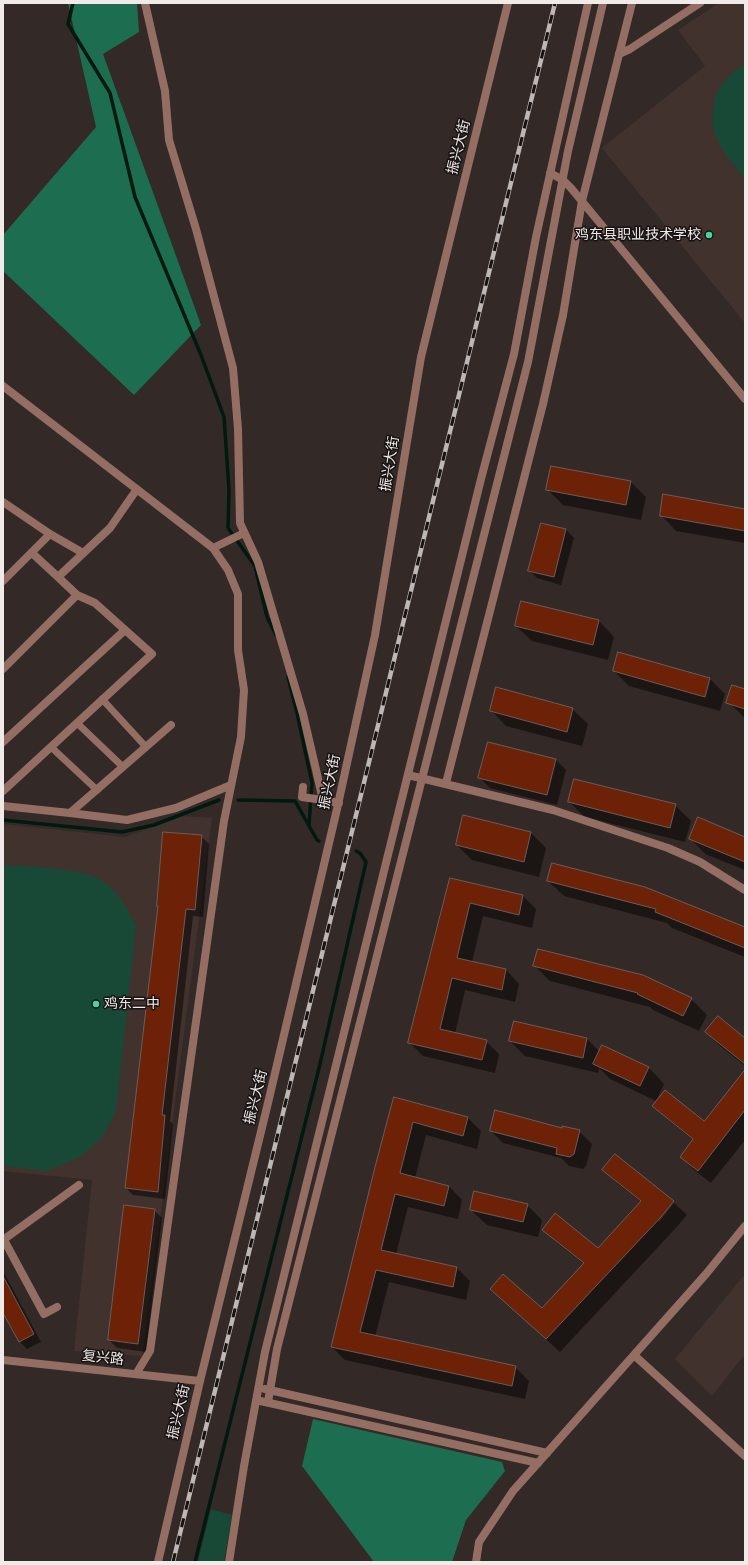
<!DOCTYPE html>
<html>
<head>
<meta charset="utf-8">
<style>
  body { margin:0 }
  #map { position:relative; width:748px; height:1565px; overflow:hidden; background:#332927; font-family:"PT Sans Narrow",sans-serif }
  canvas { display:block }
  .frame { position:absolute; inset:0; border:4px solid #f0eae8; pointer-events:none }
</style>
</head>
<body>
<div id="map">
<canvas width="748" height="1565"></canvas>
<div class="frame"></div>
</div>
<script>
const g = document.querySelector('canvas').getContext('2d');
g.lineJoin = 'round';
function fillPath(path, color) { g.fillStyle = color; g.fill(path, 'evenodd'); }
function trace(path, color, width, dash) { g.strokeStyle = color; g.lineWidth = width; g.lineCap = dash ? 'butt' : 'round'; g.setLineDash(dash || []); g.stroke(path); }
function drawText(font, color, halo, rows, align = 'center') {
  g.font = font + ' "PT Sans Narrow","Noto Sans SC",sans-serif'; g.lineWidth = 3; g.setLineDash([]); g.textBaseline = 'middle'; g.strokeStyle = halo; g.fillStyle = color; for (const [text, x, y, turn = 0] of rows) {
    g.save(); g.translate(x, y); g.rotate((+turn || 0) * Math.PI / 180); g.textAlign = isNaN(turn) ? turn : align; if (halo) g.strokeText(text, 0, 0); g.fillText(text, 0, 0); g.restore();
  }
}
fillPath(new Path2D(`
  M719,3H745V323L602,148L705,66L678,30Z
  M182,816L212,818L142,1356L74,1351L92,1180L3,1171V824L125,837Z
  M745,1274V1354L712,1396L675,1359Z`), '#42322d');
fillPath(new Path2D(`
  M745,64V179C734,164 720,150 714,132C712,128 713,122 713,117C713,91 724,77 745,64Z
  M3,865C30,867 85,867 106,883C120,894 128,910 136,926L116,1111L102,1138L80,1157L47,1171L3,1166Z
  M211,1509L232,1515L224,1562H198Z`), '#174936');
fillPath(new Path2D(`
  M68,3H137L139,32L103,54L201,325L134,395L3,271V235L96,127Z
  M313,1419L502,1462L505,1471L466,1520L452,1562H374L302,1466Z`), '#1d6e51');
fillPath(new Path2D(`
  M630,481L646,497L641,520L563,505L547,489Z
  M745,510V543L676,531L661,515Z
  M542,524L566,530L574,538L561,585L537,578L529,570Z
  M599,621L614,637L608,660L532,641L516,626Z
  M614,671L710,679L725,694L720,711L629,686Z
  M745,690V718L728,702Z
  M572,709L588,724L582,746L506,726L491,710Z
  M556,760L566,770L557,805L490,788L480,778Z
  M569,802L675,805L691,821L685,842L585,817Z
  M531,833L546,848L539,877L472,860L457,845Z
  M201,836L209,844L203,917L193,916L170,1121L173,1124L165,1199L133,1195L126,1188L159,907L158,906Z
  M690,838H745V870L705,854Z
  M450,879L523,896L536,909L532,928L483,916L472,962L506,970L519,984L515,1002L465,990L455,1034L486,1041L499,1054L495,1073L423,1056L409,1042Z
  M548,881L745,928V957L672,928L667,923L564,896Z
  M535,966L691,999L707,1015L699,1031L653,1010L650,1007L550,981Z
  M514,1022L587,1039L600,1052L603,1046L649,1068L664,1084L656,1101L610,1079L599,1068L598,1073L525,1056L510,1041Z
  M706,1032L745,1039V1066L719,1045Z
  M745,1071V1140L711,1183L694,1170L681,1157L693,1140L666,1118L653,1106L704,1122Z
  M395,1098L468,1118L481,1131L477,1149L426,1135L415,1178L449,1186L462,1200L458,1219L408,1207L396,1254L457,1268L470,1281L466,1300L389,1282L375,1337L515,1367L529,1381L525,1399L345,1360L332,1347Z
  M562,1129L579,1131L592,1144L586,1166L583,1169L569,1166L561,1158L503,1143L491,1131Z
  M615,1155L674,1202L658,1221L659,1222L674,1203L687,1215L674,1230L560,1352L491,1289L542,1309L584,1264L557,1243L544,1229L598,1249L641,1202L617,1183L604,1170Z
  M527,1205L542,1220L538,1237L487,1225L471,1210Z
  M154,1210L162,1218L146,1352L117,1348L109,1340Z
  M3,1271L41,1342L27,1349L19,1341L3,1311Z`), '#0007');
trace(new Path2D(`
  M73,3L68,24L110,93L135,197L201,355L224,417L229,490L228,528L255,566L267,617L276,635
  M288,677L297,713L312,783L309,825
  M238,800L295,801L317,840L319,841
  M3,820L122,832L154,825L219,800
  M195,1562L320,1064L366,862L360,853L356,851`), '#001a0f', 3.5);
const building = new Path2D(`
  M551,466L631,481L626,505L546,490Z
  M663,494L745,509V531L660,516Z
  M541,523L566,529L554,577L528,571Z
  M521,601L599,620L593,645L515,626Z
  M618,652L710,678L705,697L613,671Z
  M732,685L745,689V709L726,703Z
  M496,687L573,708L567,732L490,711Z
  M488,742L556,759L547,795L478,778Z
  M574,779L676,804L670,828L568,802Z
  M463,815L531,832L524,862L456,845Z
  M698,817L745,837V862L689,839Z
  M163,832L202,835L195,910L186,909L162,1115H165L158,1192L125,1188L158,906H157Z
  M552,863L645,887L745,927V948L655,912L656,909L547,881Z
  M450,878L523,895L519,915L470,903L457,958L506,969L502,990L452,978L440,1029L487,1040L482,1060L408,1043Z
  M538,949L643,975L692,998L683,1016L637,994L638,993L533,966Z
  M718,1016L745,1038V1064L705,1032Z
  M514,1021L587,1038L583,1058L509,1041Z
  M602,1045L649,1067L640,1086L593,1064Z
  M745,1070V1110L698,1171L680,1157L693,1139L652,1106L665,1090L704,1121Z
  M394,1097L468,1117L463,1136L413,1122L400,1173L449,1186L444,1206L395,1194L381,1250L457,1267L453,1287L376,1270L360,1332L516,1366L512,1386L331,1347L375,1167Z
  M495,1110L562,1128V1126L580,1130L574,1154L570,1157L556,1154L557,1148L490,1131Z
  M615,1154L674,1201L661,1217L546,1339L490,1289L503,1274L542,1308L584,1263L542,1230L555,1213L598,1248L641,1201L602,1170Z
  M474,1191L528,1204L523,1222L470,1210Z
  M124,1205L155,1209L138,1344L108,1340Z
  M3,1276L34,1334L19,1342L3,1313Z`);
fillPath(building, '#6d2107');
trace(building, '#685e5b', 1);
trace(new Path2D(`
  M102,699L146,747
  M77,723L123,767
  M51,747L97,790`), '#946e63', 7);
trace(new Path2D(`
  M145,3L165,91L169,140L196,229L233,368L238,429L240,523L258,562L303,714L323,800L339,803
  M619,54L630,49L700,3
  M550,173L563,180L571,188L745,399
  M3,386L213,548L228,570L238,594V650L244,690L241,737L224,821L150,1351L136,1374
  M3,502L50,534L83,553
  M213,548L244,533
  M32,553L58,577
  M3,581L50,534
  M3,669L77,595
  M3,742L125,630
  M408,775L553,810L668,848L700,862L745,890
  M446,783L543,404L563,315L582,201L632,3
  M303,787L302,797L323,800
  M3,791L152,654L95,603L77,595L58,577L110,528L137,489
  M3,806L70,813L171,725
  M70,813L127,820L176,808L231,785
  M3,1240L79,1185
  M4,1240L44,1314L57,1307
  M265,1389L547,1453
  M256,1400L538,1463
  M268,1402L277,1349L528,362L568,151L603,3
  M229,1562L244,1466L265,1352L481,479L514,354L536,237L588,3`), '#946e63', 8);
trace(new Path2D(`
  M634,1355L745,1456
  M3,1360L200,1381
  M158,1562L200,1381L268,1103L337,809L375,635L421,357L508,3
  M476,1562L479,1542L513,1491L706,1274L745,1226`), '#946e63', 8);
const rail = new Path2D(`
  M173,1562L555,3`);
trace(rail, '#beb7b5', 4.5);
trace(rail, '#171312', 3, [9]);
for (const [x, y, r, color] of [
  [709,235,4,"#45d49f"],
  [96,1004,4,"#45d49f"]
]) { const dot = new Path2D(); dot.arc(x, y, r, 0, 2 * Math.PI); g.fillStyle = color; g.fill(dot); trace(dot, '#171312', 1.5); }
drawText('14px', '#f0eae8', '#171312', [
  ["振兴大街",459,147,-76],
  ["振兴大街",390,464,-81],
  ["振兴大街",330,782,-78],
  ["振兴大街",256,1097,-76],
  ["复兴路",103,1358,6],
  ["振兴大街",179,1412,-77]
]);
drawText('14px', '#f0eae8', '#171312', [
  ["鸡东县职业技术学校",701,235],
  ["鸡东二中",104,1004,"left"]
], 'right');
</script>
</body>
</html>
